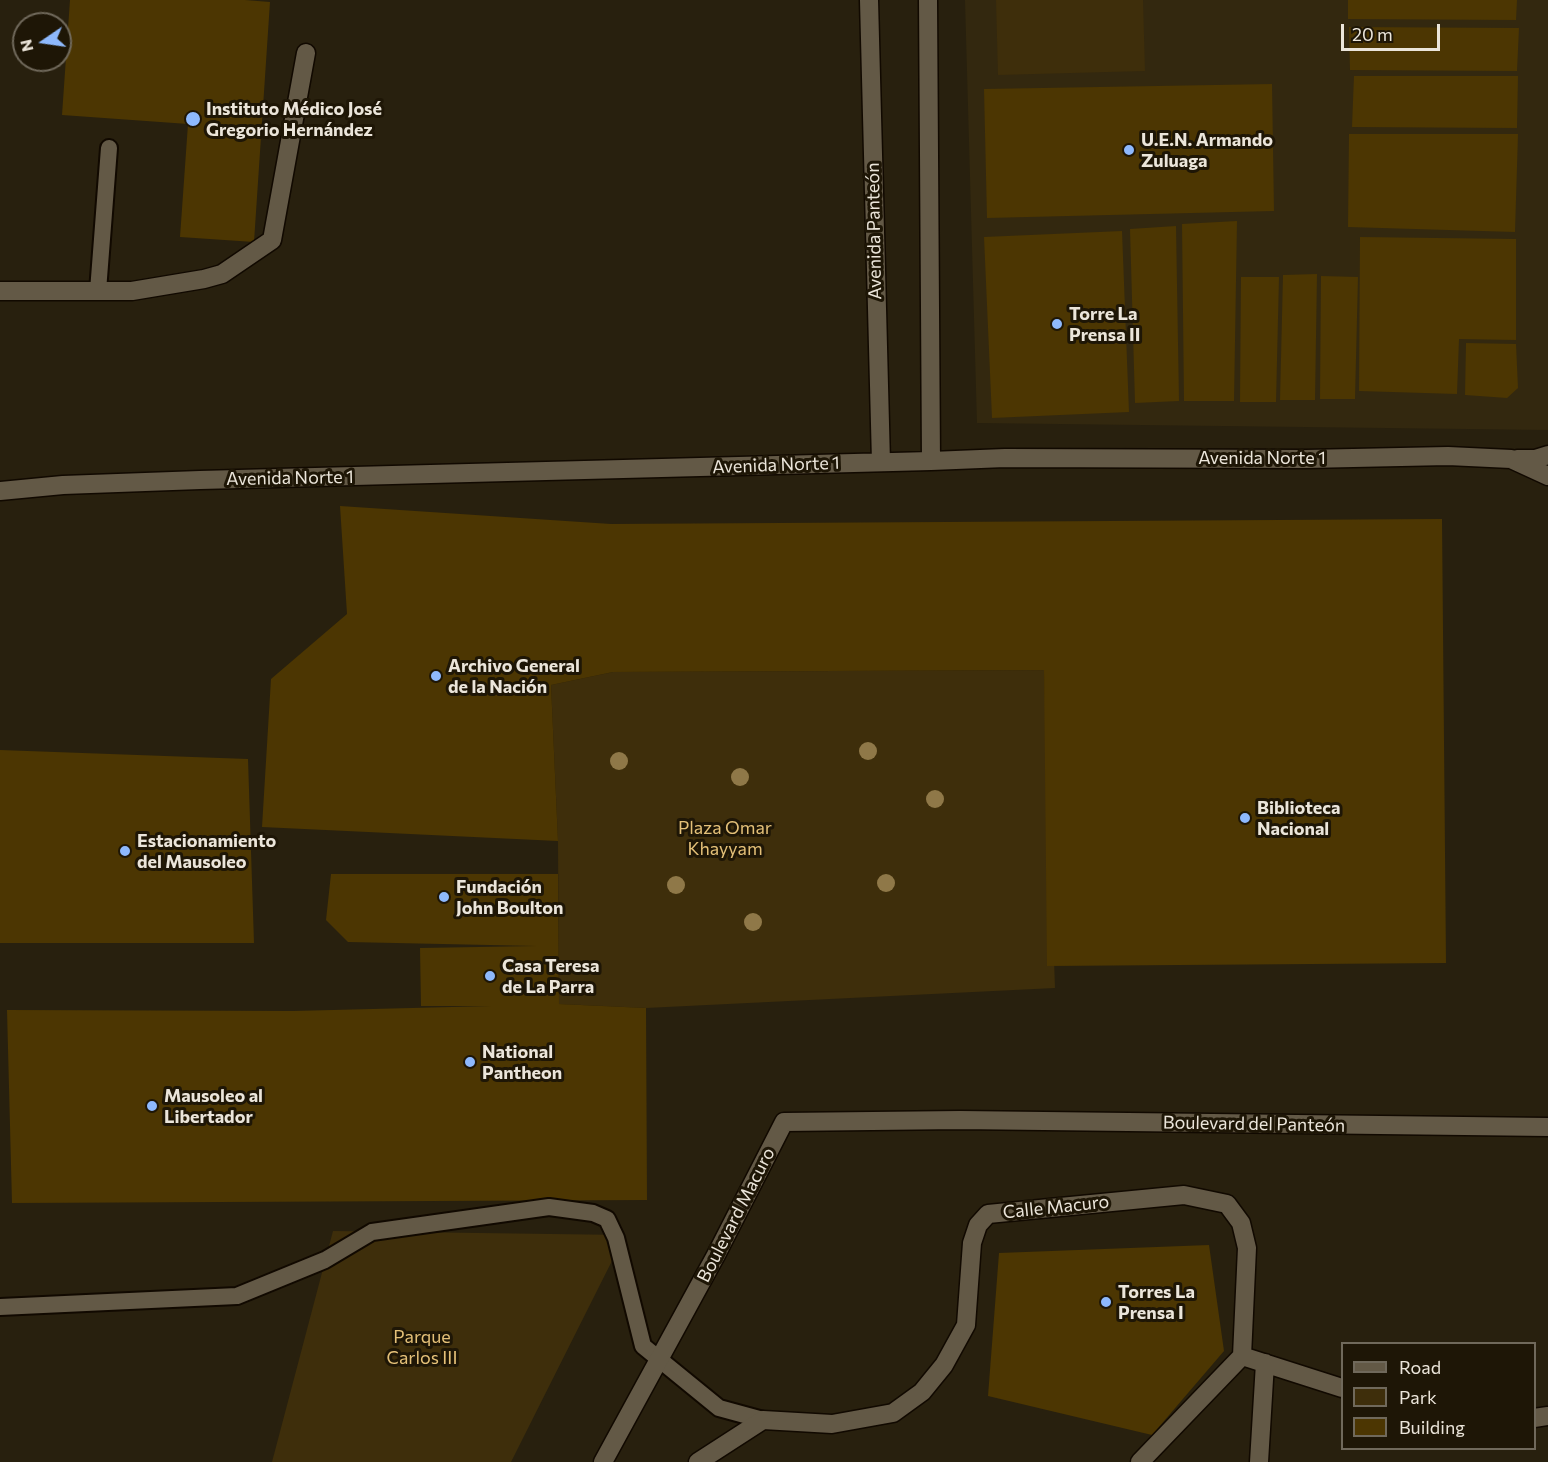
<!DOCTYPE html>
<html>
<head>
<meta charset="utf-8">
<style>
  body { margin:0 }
  #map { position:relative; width:1548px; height:1462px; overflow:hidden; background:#28200e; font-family:Commissioner,sans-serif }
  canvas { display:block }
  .legend { position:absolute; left:1341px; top:1342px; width:195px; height:108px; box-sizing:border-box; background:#1e1606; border:2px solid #70695b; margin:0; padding:8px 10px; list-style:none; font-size:18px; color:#ebe5da }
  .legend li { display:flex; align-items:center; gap:12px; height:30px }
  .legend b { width:30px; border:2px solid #70695b }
  .north { position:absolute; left:12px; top:12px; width:60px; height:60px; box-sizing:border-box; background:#1e1606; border:2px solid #70695b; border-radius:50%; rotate:257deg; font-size:16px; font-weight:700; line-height:24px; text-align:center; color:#ebe5da }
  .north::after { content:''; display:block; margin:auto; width:21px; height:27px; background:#8eb9fd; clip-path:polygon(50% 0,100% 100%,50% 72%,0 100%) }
  .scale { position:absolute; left:1341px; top:24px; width:99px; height:27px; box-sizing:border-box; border:3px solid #ebe5da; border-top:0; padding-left:8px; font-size:18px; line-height:21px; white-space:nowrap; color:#ebe5da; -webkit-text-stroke:4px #1e1606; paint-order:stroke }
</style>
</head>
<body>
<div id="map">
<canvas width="1548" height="1462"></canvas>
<ul class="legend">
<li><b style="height:8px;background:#635946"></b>Road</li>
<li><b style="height:16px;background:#3e2e0b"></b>Park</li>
<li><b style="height:16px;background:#4c3602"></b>Building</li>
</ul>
<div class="north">N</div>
<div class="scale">20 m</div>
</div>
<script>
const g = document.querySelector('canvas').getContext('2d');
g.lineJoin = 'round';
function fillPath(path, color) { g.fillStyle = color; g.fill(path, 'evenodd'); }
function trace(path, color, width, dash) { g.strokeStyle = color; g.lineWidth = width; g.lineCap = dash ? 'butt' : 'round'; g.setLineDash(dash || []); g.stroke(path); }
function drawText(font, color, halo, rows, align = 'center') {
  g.font = font + ' Commissioner,sans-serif'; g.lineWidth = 6; g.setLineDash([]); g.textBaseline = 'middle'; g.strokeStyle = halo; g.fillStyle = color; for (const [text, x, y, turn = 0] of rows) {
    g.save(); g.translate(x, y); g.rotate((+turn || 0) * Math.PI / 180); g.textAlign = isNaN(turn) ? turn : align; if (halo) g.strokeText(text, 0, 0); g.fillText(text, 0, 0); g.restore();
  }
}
fillPath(new Path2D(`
  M965,0H1548V430L977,423Z`), '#33280f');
fillPath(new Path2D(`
  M996,0H1143L1145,71L998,75Z
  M1044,670L1055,988L646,1008L559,1004L558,841L551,685L613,672Z
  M333,1231L625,1235L511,1462H272Z`), '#3e2e0b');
fillPath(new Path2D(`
  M70,0H245L270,2L254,242L180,237L188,124L62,115Z
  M1348,0H1517L1516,20L1348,19Z
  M1349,27L1519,28L1517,71L1350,70Z
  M1354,76H1518L1517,128L1352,127Z
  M1272,84L1274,211L987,218L984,89Z
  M1349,134H1518L1515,232L1348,227Z
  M1237,221L1234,401H1184L1182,224Z
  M1176,226L1179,401L1135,403L1130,229Z
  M1122,231L1129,412L992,418L984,237Z
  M1360,237L1516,239V340L1459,339L1457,394L1359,391Z
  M1317,274L1315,400H1280L1283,275Z
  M1321,276L1358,277L1355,399H1320Z
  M1241,277H1279L1276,402H1240Z
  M1466,343L1516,344L1518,388L1507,398L1465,395Z
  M340,506L611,524L1442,519L1446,963L1047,966L1044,670L613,672L551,685L558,841L262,827L271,679L347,614Z
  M0,750L248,759L254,943H0Z
  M331,874H558L559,1004L646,1008L647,1200L12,1203L7,1010L293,1011L491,1006H421L420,948L536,946L348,942L326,920Z
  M1209,1245L1224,1351L1152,1435L988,1396L999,1253Z`), '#4c3602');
const lane = new Path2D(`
  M98,291L109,148
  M0,1307L237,1296L325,1260L372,1232L549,1207L593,1213L607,1219L616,1238L643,1346L719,1408L763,1420`);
const street = new Path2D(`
  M869,0L881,462
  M928,0L931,461
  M0,291H132L204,279L222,274L272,240L306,53
  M1517,459H1535L1548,455
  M0,491L63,485L200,480L931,461L1005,458L1306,459L1448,456L1511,459L1548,476
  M1534,1418L1548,1416
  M603,1462L716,1255L784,1122L960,1120L1548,1127
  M698,1462L763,1420L832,1424L893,1413L922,1392L944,1365L966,1325L972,1243L978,1225L988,1214L1184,1195L1227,1204L1241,1223L1247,1248L1242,1356
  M1140,1462L1242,1356L1342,1388
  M1259,1462L1265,1363`);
trace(lane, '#110900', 20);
trace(street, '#110900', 21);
trace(lane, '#635946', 16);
trace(street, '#635946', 18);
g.fillStyle = '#8f7848';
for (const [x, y] of [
  [868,751],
  [619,761],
  [740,777],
  [935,799],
  [886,883],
  [676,885],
  [753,922]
]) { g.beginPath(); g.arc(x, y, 9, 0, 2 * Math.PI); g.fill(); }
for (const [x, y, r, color] of [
  [193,119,8,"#8eb9fd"],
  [1129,150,6,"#8eb9fd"],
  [1057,324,6,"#8eb9fd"],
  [436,676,6,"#8eb9fd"],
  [1245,818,6,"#8eb9fd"],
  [125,851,6,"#8eb9fd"],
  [444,897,6,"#8eb9fd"],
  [490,976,6,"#8eb9fd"],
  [470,1062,6,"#8eb9fd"],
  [152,1106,6,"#8eb9fd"],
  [1106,1302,6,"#8eb9fd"]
]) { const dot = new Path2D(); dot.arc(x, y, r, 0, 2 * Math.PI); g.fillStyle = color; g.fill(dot); trace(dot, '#1e1606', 2); }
drawText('bold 18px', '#ebe5da', '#1e1606', [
  ["Instituto Médico José",206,109],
  ["Gregorio Hernández",206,130],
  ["U.E.N. Armando",1141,140],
  ["Zuluaga",1141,161],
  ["Torre La",1069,314],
  ["Prensa II",1069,335],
  ["Archivo General",448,666],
  ["de la Nación",448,687],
  ["Biblioteca",1257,808],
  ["Nacional",1257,829],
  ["Estacionamiento",137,841],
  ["del Mausoleo",137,862],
  ["Fundación",456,887],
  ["John Boulton",456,908],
  ["Casa Teresa",502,966],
  ["de La Parra",502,987],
  ["National",482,1052],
  ["Pantheon",482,1073],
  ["Mausoleo al",164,1096],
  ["Libertador",164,1117],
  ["Torres La",1118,1292],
  ["Prensa I",1118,1313]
], 'left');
drawText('18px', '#ebe5da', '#1e1606', [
  ["Avenida Panteón",874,231,-91],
  ["Avenida Norte 1",1262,458],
  ["Avenida Norte 1",776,465,-2],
  ["Avenida Norte 1",290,478,-1],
  ["Boulevard del Panteón",1254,1124,1],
  ["Calle Macuro",1056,1207,-6],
  ["Boulevard Macuro",736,1215,-63]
]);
drawText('18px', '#e4c078', '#1e1606', [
  ["Plaza Omar",725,828],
  ["Khayyam",725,849],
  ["Parque",422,1337],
  ["Carlos III",422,1358]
]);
</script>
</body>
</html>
